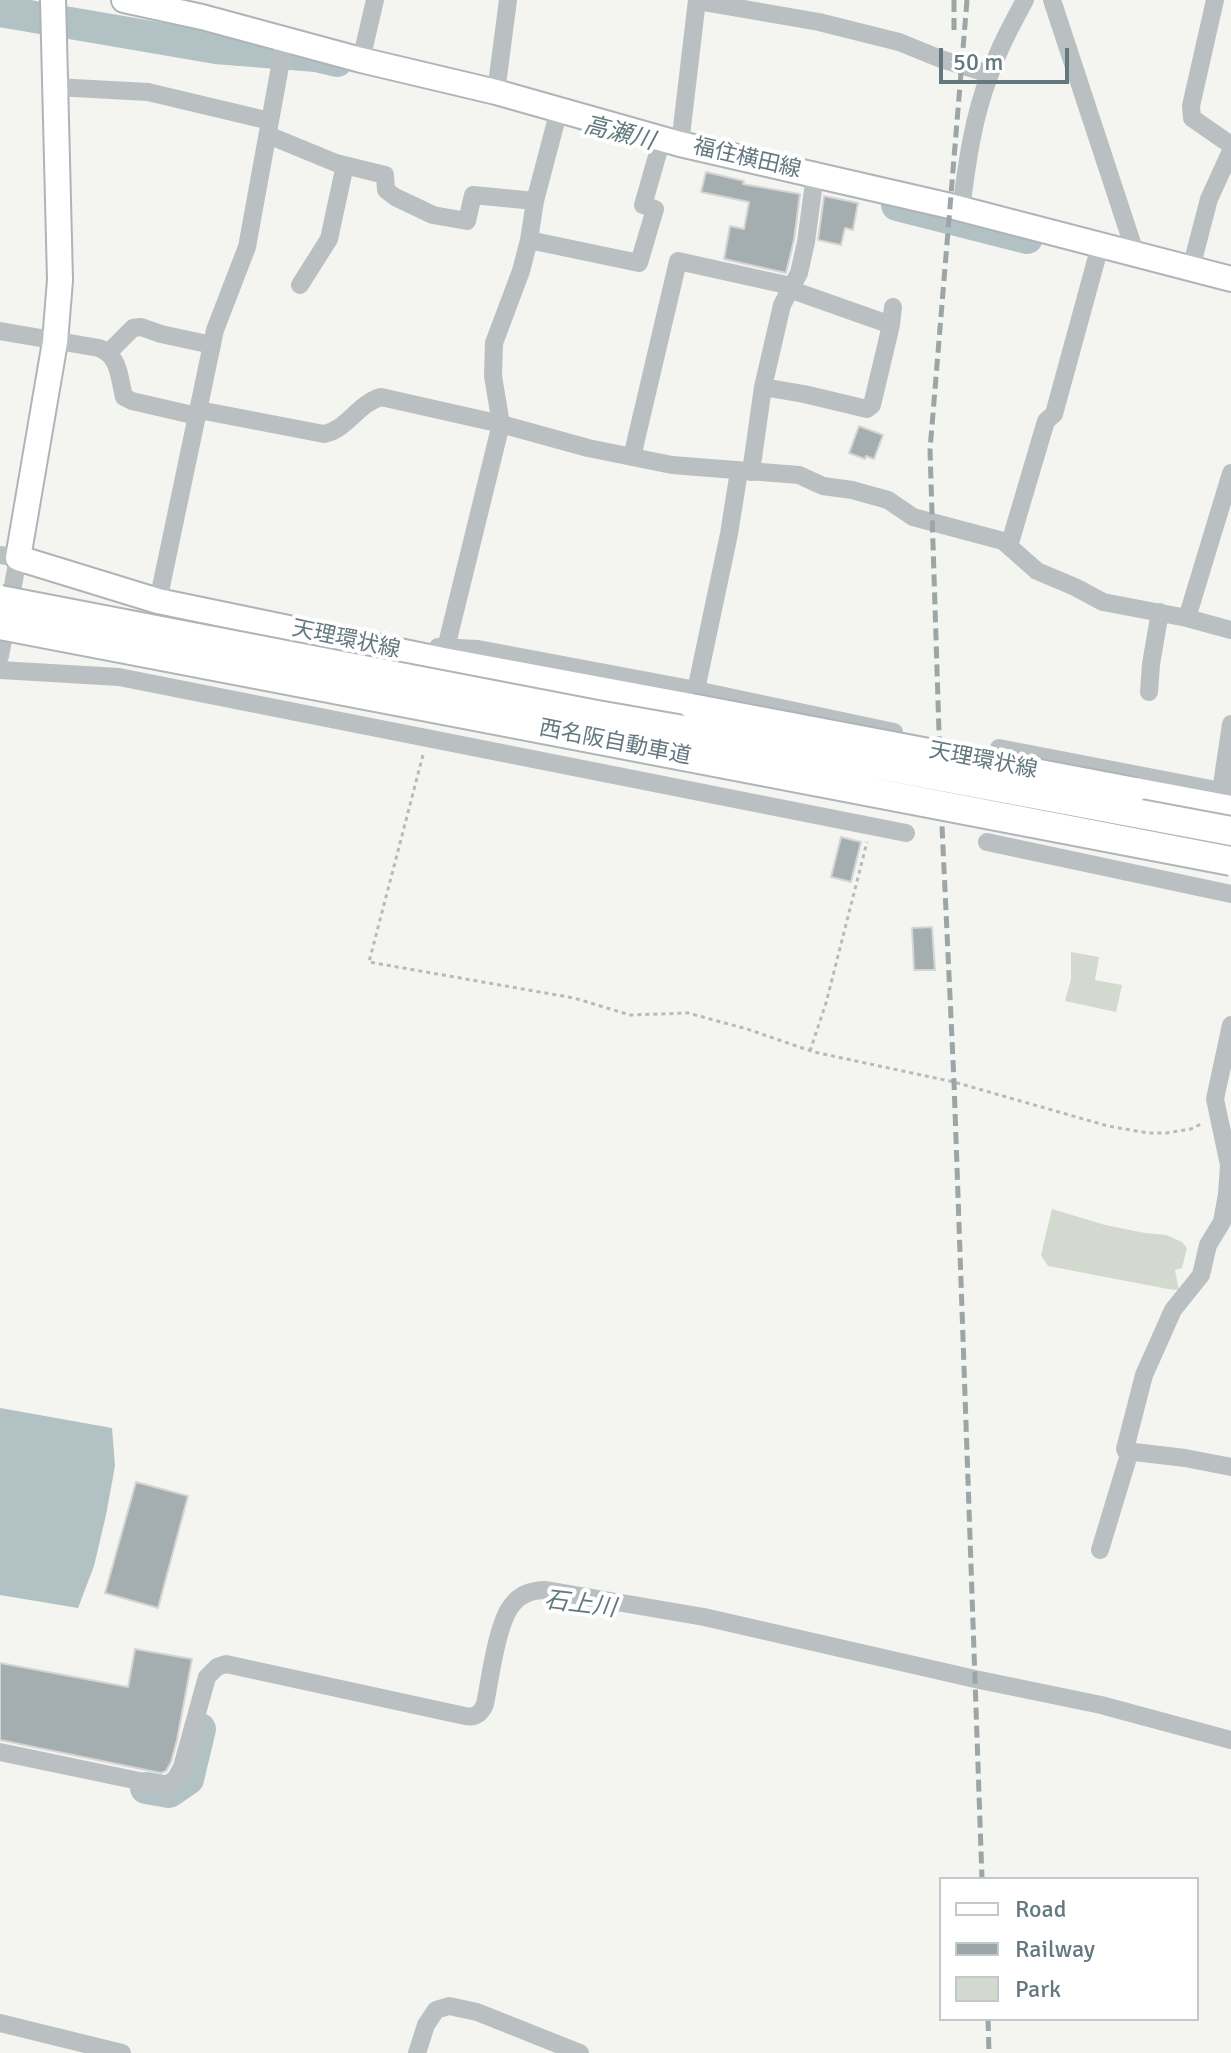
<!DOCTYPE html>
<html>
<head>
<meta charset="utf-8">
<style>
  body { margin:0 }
  #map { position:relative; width:1231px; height:2053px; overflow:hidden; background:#f4f4f0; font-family:Signika,sans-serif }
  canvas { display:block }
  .legend { position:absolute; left:939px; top:1877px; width:260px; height:144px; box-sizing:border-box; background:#fff; border:2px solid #c1c9cc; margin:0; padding:10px 14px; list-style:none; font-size:24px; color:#647880 }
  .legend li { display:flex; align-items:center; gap:16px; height:40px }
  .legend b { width:40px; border:2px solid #c1c9cc }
  .scale { position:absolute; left:939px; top:48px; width:130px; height:36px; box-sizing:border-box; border:4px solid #647880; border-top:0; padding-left:10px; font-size:24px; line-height:28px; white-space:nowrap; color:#647880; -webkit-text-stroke:6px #fff; paint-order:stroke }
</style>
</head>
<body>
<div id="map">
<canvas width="1231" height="2053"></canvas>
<ul class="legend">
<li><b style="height:10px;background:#fff"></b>Road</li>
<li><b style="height:10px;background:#9ca5a8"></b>Railway</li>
<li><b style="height:22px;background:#d4d9d0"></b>Park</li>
</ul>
<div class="scale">50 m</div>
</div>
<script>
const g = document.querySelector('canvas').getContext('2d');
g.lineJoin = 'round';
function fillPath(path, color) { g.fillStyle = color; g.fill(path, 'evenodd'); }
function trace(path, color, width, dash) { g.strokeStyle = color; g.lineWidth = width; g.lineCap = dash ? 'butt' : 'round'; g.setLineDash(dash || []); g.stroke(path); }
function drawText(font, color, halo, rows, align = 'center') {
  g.font = font + ' Signika,"Noto Sans JP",sans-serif'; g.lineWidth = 8; g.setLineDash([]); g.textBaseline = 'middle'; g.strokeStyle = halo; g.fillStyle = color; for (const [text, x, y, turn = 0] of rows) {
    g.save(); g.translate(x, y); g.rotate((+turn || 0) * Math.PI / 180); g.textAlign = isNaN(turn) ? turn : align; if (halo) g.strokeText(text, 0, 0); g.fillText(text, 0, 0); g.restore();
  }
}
fillPath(new Path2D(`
  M1071,952L1099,957L1095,980L1122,985L1116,1012L1065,1001L1071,979Z
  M1052,1209L1105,1225L1145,1233L1166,1235L1182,1242L1187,1248L1182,1268L1175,1270L1179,1290L1168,1289L1048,1266L1041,1255Z`), '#d4d9d0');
fillPath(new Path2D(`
  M0,1408L112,1428L115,1466L106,1515L94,1566L78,1608L0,1595Z`), '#b2c2c4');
trace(new Path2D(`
  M0,11L216,48L316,56L337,61
  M897,205L1027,238
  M146,1788L169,1792L188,1779L200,1729`), '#b2c2c4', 32);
const building = new Path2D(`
  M706,172L744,181L743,184L800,194L794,240L786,273L724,259L730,226L744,229L749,202L701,192Z
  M824,196L858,203L853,230L845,228L841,245L818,240Z
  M859,426L883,435L874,459L866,456L865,459L849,453Z
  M841,837L861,842L851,882L831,877Z
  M932,927L935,970H914L912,928Z
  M136,1482L188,1496L158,1608L105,1593Z
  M135,1649L192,1659L177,1740L171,1762L166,1771L161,1773L0,1740V1663L128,1687Z`);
fillPath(building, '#a4aeb1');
trace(building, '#d6d5d3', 2);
const major = new Path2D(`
  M53,0L60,280L55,342L18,558L158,601L443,660L691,706
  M124,0L202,17L361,60L496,92L680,144L950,206L1231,279
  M1135,790L1231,808`);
trace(major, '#aeb4b7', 28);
trace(new Path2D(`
  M423,755L369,962L574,998L630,1015L688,1013L747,1029L814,1052L954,1082L1108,1126L1148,1133H1166L1191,1129L1203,1123
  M810,1051L826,1003L867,842`), '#b7babc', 3, [4, 4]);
trace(new Path2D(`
  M1052,0L1136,255
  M1215,0L1191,106L1192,118L1231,145
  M697,1L819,22L899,42L941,59L989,74
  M361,60L375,0
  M55,87L148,92L270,121
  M496,92L508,0
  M268,135L336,163L385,175L386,190L395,197L433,215L467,221L473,195L535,201
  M680,144L697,0
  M961,209C967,163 973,117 990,74C999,48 1012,24 1025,0
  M529,240L639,263L655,209L643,205L662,139
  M1191,268L1209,199L1231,151
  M300,285L329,239L345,165
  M789,289L891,325L893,307
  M0,331L99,348C120,356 119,378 124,397L132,401L197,416
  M109,352L133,328L141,327L161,334L212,345
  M763,387L804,394L867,409L872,405L891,325
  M199,410L324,434C348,429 357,404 381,397L501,424L588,448L672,465L799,475L823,486L852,490L888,500L913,517L1003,541L1037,571L1075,587L1103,602L1187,618L1231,630
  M632,457L678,261L791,286
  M751,472L763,387L782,305L799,273L806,242L815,175
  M1009,546L1046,421L1054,414L1100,246
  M0,555L18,558L0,656
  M158,601L215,330L247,247L285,39
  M1187,618L1231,473
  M438,647L478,649L696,690L894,732
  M443,660L501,424L493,376L494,343L521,271L529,240L535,201L559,110
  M0,670L119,677L906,833
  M696,690L729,534L739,471
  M1149,692L1151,664L1160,612
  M999,748L1231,793
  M1221,791L1231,724
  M987,842L1231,894
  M1231,1025L1215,1099L1229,1165L1227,1194H1231
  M1227,1194L1222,1222L1208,1245L1201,1275L1173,1310L1144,1375L1125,1449L1126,1451L1185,1458L1231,1467
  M1100,1550L1130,1451
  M0,1752L163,1786L175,1780L182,1767L207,1677L217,1667L226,1664L465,1716C475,1718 481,1714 485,1704C490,1680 497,1623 512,1605C520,1594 533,1590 546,1590L704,1617L975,1679L1101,1705L1231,1740
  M0,2023L122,2053
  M417,2053L426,2025L436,2010L449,2006L477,2012L580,2053`), '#bac0c2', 18);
trace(major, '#fff', 24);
trace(new Path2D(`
  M954,0V35
  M967,0L930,450L942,826L954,1082L982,1879
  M988,2019L989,2053`), '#9ca5a8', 5, [12, 6]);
const majorBridge = new Path2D(`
  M691,706L1135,790`);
const highwayBridge = new Path2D(`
  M0,600L597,715L815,753L1231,831
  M0,625L1231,861`);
trace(majorBridge, '#aeb4b7', 28, []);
trace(highwayBridge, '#b0b5b7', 32, []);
trace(majorBridge, '#fff', 24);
trace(highwayBridge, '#fff', 28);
drawText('22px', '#647880', '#fff', [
  ["福住横田線",747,159,13],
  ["天理環状線",346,640,12],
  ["西名阪自動車道",615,743,11],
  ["天理環状線",983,761,11]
]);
drawText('italic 24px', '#607a7e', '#fff', [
  ["高瀬川",619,134,14],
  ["石上川",580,1605,7]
]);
</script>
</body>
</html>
